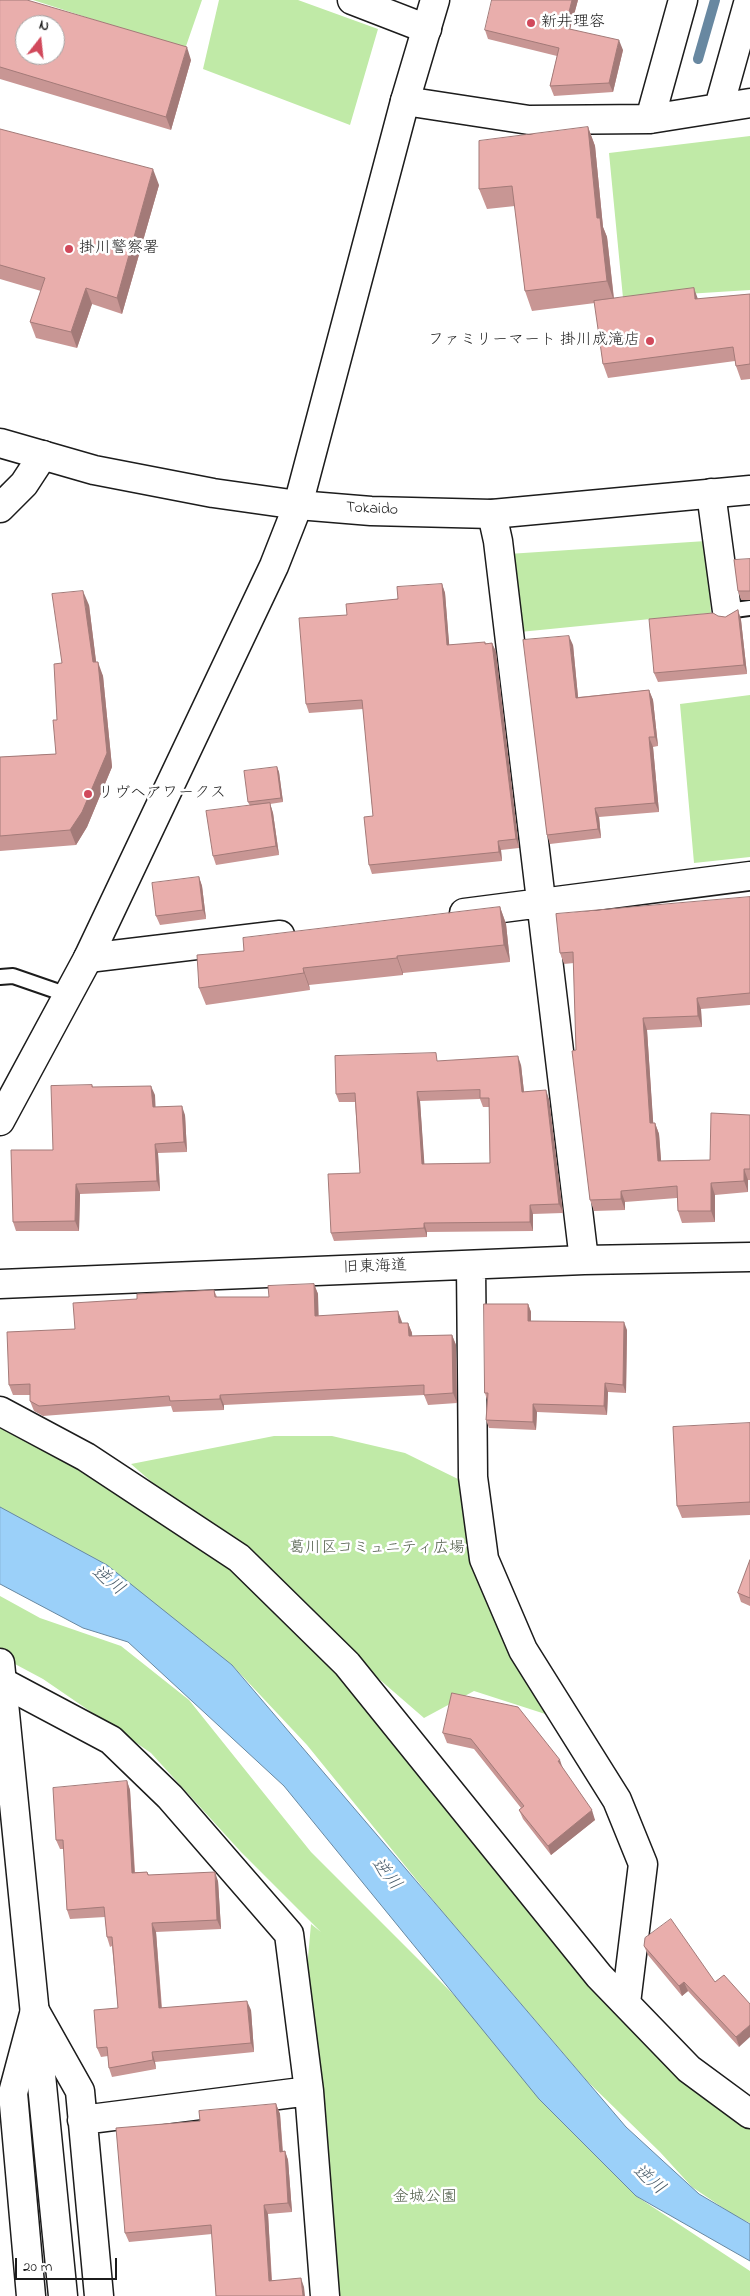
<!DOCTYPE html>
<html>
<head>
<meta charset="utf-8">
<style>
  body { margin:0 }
  #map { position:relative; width:750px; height:2296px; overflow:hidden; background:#fff; font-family:"Indie Flower",sans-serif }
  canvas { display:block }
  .north { position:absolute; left:15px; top:15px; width:50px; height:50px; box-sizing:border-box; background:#fff; border:1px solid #a4a4a4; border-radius:50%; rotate:16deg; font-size:14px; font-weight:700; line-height:20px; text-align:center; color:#1c1c1c }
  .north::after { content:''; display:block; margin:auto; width:18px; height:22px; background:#d1495b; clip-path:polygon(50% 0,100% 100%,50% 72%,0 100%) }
  .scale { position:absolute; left:15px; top:2258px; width:102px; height:22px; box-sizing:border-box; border:2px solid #1c1c1c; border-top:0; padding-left:6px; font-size:15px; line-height:18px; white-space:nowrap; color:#1c1c1c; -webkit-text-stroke:4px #fff; paint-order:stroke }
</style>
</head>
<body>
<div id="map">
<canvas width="750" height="2296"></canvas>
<div class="north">N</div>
<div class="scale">20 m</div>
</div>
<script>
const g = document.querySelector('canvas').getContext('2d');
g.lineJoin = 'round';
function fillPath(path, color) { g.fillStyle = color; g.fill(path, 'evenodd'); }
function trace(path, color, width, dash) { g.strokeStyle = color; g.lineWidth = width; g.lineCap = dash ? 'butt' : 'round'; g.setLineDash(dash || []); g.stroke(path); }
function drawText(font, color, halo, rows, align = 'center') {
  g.font = font + ' "Indie Flower","Klee One",sans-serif'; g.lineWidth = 5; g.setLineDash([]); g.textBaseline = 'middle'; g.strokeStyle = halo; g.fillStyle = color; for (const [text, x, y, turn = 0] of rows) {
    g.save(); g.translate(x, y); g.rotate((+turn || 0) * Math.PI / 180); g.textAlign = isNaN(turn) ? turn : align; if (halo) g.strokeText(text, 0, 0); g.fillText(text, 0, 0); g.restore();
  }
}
fillPath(new Path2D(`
  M33,0H202L185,49Z
  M219,0H298L378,29L350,125L203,69Z
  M750,136V290L623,298L609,153Z
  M706,541L711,613L520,632L508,554Z
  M750,695V857L694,863L680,704Z
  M0,1419L33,1429L243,1575L327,1653L750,2124V2223L735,2216L692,2187L660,2152L587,2081L441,1910L307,1745L232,1665L0,1508Z
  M274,1436H332L405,1453L460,1480L567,1721L474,1691L424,1718L131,1464Z
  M0,1596L40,1618L121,1646L189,1700L311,1852L457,1998L636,2196L750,2271V2296H333L307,1969L311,1924L321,1932L241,1852L151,1753L43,1679L0,1656Z`), '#c0eaa7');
const water = new Path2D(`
  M0,1507L107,1565L232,1665L626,2127L699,2194L750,2224V2261L636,2196L539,2099L284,1786L128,1642L83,1628L0,1584Z`);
fillPath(water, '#9bd0f9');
trace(water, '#6888a1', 1);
trace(new Path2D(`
  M698,59L715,0`), '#6888a1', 10);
const service = new Path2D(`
  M727,611L750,608
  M0,977L13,976L68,995`);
const minor = new Path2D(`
  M352,0L427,29
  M405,101L529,120L650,119L750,103
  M719,107L749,0
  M650,119L683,0
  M711,493L727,611
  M0,508L24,484L43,455
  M492,514L498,541L584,1260
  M464,913L750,876
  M88,958L280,935
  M471,1265L473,1477L484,1559L523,1650L617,1800L643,1864L626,2003
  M0,1284L584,1260L750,1257
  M0,1411L86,1457L239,1558L347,1664L599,1976L689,2069L750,2114
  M2,1682L111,1740L170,1797L289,1934L309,2091L325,2296
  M35,2011L80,2091L99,2296
  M82,2120L309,2091
  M31,2296L13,2093L34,2014`);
const tertiary = new Path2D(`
  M0,1121L88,958L274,566L298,505L405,101L435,0
  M0,1663L63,2296`);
const secondary = new Path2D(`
  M0,443L94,470L213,493L298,505L371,511L492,514L750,490`);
trace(service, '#1c1c1c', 18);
trace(minor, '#1c1c1c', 31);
trace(tertiary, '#1c1c1c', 31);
trace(secondary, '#1c1c1c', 31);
trace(service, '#fff', 14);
trace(minor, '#fff', 28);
trace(tertiary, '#fff', 28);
trace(secondary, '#fff', 28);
fillPath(new Path2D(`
  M0,0L191,60L171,130L0,79Z
  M578,0L570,29L623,50L613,92L554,96L550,86L557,56L488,39L485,30Z
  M588,127L595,146L603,227L607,237L614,298L698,299L750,294V379L741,380L736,366L735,361L608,378L603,364L595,303L532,311L525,291L515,206L487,209L479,189Z
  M0,129L159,185L122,314L92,304L77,348L36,338L30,322L41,291L0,279Z
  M750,559V600H741L738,591Z
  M442,584L445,593L449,645L492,643L496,652L519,848L501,850L502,861L372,874L369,865L373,816L363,709L309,713L306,704L347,615Z
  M89,605L96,662L103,676L112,767L87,827L76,845L0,851V757L56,754L57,720L62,663Z
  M738,610L741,620L747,674L658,682L654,673L718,616L725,617Z
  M573,645L578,697L649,690L653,700L658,746L653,747L659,812L599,817L601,838L550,844L547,835Z
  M277,767L279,772L283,802L270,804L273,813L279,855L216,865L213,856L250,806L248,802Z
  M199,877L202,886L206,919L160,925L156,916Z
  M750,897V1005L701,1009L702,1027L647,1030L653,1123H655L659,1134L661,1161L710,1160L750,1115V1180H748V1192L715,1195V1222L682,1223L678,1211L677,1198L625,1202V1210L594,1211L590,1200L574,963L564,964L560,953Z
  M500,907L506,924L510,962L403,973V975L309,985L310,990L206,1005L199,988L244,951Z
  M439,1061L521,1065L524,1092L549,1099L563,1213L533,1214V1231L427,1232V1237L334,1241L331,1233L360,1173L355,1102H339L336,1094ZM480,1099L483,1107H489L490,1163L424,1164L420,1101Z
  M92,1085L93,1087L155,1095V1107L185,1115L187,1152L158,1153L160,1191L80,1194L79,1231H16L13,1222L53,1150Z
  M314,1284L318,1294V1316L402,1322V1323H408L412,1333V1336L452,1335L456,1345L457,1403L428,1405L424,1395L224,1405V1410L173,1412L171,1406L43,1416L34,1411L30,1401V1395H13L9,1385L75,1329L137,1299L214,1290L217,1297H269Z
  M528,1304L531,1312V1321L627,1330L626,1393L608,1392L607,1415L537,1412L536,1430L489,1428L486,1420L487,1400L485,1393Z
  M750,1423V1515L682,1518L677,1506Z
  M750,1560V1606L741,1602L738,1593Z
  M452,1693L563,1769L595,1820L551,1855L523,1819L519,1810L521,1808L474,1749L447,1743L443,1733Z
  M127,1781L130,1790L135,1872H147L149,1875L218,1881L221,1929L156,1932L162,2008L251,2010L254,2052L155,2062L156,2069L112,2077L109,2068L108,2056L101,2057L97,2048L118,2008L112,1946L110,1947L107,1937L105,1917L70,1919L67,1910L64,1849H60L56,1840Z
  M644,1946L715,1982L724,1975L739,2047L688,1991L682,1996L648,1955Z
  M276,2104L280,2114L283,2151H285L288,2160L292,2212L268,2214L272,2280L304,2287L216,2296L212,2234L129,2242L125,2233L200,2121Z`), '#c89694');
fillPath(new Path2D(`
  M572,0H578L568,37L565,28Z
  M619,40L623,50L613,92L609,83Z
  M187,47L191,60L171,130L166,117Z
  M588,127L595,146L603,227L607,237L614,301L607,281L597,218Z
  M153,169L159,185L122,314L117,298Z
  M86,288L92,304L77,348L71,332Z
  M694,288L699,302L695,299Z
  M442,584L445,593L450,654L447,645Z
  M83,591L89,605L98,677L93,662Z
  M738,610L741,620L747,674L744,665Z
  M569,636L573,645L579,707L576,698Z
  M492,643L496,652L519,848L516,839Z
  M98,662L103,676L112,767L87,827L76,845L70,830Z
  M649,690L653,700L658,746L655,737Z
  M649,737L653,747L659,812L655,803Z
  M277,767L279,772L283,802L281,798Z
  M270,803L273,813L279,855L276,846Z
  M595,808L599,817L601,838L598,829Z
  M498,841L501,850L502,861L499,852Z
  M199,877L202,886L206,919L203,910Z
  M500,907L506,924L510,962L504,945Z
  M397,956L403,973V975L397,958Z
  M303,968L309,985L310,990L304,973Z
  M697,998L701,1009L702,1027L698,1016Z
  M643,1018L647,1030L654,1134L650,1123Z
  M518,1056L521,1065L525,1101L522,1092Z
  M151,1086L155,1095L156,1116L153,1107Z
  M546,1090L549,1099L563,1213L559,1204Z
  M417,1092L420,1101L425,1172L422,1164Z
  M182,1106L185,1115L187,1152L184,1142Z
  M655,1123L659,1134L662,1172L658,1161Z
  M155,1144L158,1153L160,1191L157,1181Z
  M744,1169L748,1180V1192L744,1181Z
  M711,1183L715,1195V1222L711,1211Z
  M76,1184L80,1194L79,1231L75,1221Z
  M621,1191L625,1202V1210L621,1199Z
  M530,1205L533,1214V1231L530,1222Z
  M424,1223L427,1232V1237L424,1228Z
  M314,1284L318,1294L319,1326L315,1316Z
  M528,1304L531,1312V1330L528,1321Z
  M398,1311L402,1322V1334L399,1323Z
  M624,1322L627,1330L626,1393L623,1385Z
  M408,1323L412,1333L413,1346L409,1336Z
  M452,1335L456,1345L457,1403L453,1393Z
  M605,1383L608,1392L607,1415L604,1406Z
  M220,1395L224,1405V1410L220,1399Z
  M533,1404L537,1412L536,1430L533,1422Z
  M560,1760L563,1769L558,1761Z
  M127,1781L130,1790L135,1882L132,1873Z
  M592,1810L595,1820L551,1855L548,1846Z
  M215,1872L218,1881L221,1929L217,1920Z
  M152,1923L156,1932L162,2017L159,2008Z
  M684,1982L688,1991L682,1996L679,1986Z
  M247,2001L251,2010L254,2052L251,2043Z
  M750,2025V2037L739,2047L736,2037Z
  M152,2052L155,2062L156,2069L153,2060Z
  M276,2104L280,2114L283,2161L280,2152Z
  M285,2151L288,2160L292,2212L288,2203Z
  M264,2205L268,2214L272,2290L269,2281Z
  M301,2278L304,2287L305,2296H303Z`), '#a37a78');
const building = new Path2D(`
  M0,0H27L187,47L166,117L0,67ZM25,25H55V55H25Z
  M492,0H572L565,28L619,40L609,83L550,86L559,48L485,30Z
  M588,127L597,218H600L607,281L525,291L512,186L479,189V141Z
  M0,129L153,169L117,298L86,288L71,332L30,322L45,278L0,265Z
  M694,288L695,299L750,294V364L736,366L733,347L603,364L594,301Z
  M750,559V591H738L734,560Z
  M442,584L447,645L485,642V644L492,643L516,839L498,841L499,852L369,865L364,817L373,816L362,700L306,704L299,618L347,615L346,604L398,599L397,587Z
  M83,591L93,662H98L107,753L82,812L70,830L0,836V757L56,754L53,720H57L54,664L62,663L52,594Z
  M738,610L744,665L654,673L649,619L713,613L718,616L725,617Z
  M569,636L576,698L649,690L655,737H649L655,803L595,808L598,829L547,835L523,640Z
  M277,767L281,798L248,802L244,771Z
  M270,803L276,846L213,856L206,811Z
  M199,877L203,910L156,916L152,883Z
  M750,897V993L697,998L698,1016L643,1018L650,1123H655L658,1161L710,1160L711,1113L750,1115V1169H744V1181L711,1183V1211H678L677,1186L621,1191V1199L590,1200L572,1051L576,1050L573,952L560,953L556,914Z
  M500,907L504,945L397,956V958L303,968L304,973L199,988L197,955L244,951L243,938Z
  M436,1053L437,1061L518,1056L522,1092L546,1090L559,1204L530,1205V1222L424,1223V1228L331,1233L328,1174L360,1173L355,1093L336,1094L335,1056ZM480,1090V1098H489L490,1163L422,1164L417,1092Z
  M92,1085V1087L151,1086L153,1107L182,1106L184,1142L155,1144L157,1181L76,1184L75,1221L13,1222L11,1150H53L51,1086Z
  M314,1284L315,1316L398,1311L399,1323H408L409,1336L452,1335L453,1393L424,1395V1385L220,1395V1399L170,1401L169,1396L39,1406L30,1401V1384L9,1385L7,1332L75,1329L73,1303L137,1299V1294L214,1290L215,1297H269L268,1286Z
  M484,1304H528V1321L624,1322L623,1385L605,1383L604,1406L533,1404V1422L486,1420L488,1393H485Z
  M750,1423V1502L677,1506L673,1427Z
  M750,1560V1598L738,1593Z
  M452,1693L518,1707L560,1760L558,1761L592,1810L548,1846L519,1810L524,1806L471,1739L443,1733Z
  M127,1781L132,1873L147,1872L148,1875L215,1872L217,1920L152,1923L159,2008L247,2001L251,2043L152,2052L153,2060L109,2068L107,2047L97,2048L94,2010L118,2008L112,1937H107L104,1907L67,1910L63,1840H56L53,1788Z
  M671,1919L715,1982L724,1975L750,2004V2025L736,2037L684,1982L679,1986L644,1946L645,1938Z
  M276,2104L280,2152L285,2151L288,2203L264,2205L269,2281L301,2278L303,2296H216L211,2225L125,2233L116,2128L200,2121L199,2111Z`);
fillPath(building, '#e9aeac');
trace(building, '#a37a78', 1);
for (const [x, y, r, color] of [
  [531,23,5,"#d1495b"],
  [69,249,5,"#d1495b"],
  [650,341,5,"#d1495b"],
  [88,794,5,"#d1495b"]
]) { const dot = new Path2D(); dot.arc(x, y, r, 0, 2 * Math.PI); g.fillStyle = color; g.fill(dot); trace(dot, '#fff', 2); }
drawText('16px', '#1c1c1c', '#fff', [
  ["新井理容",541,23],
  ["掛川警察署",79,249],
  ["ファミリーマート 掛川成滝店",640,341,"right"],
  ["リヴヘアワークス",98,794]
], 'left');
drawText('16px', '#1c1c1c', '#fff', [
  ["Tokaido",372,510,3],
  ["旧東海道",375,1268,-2]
]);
drawText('16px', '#4d5a46', '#fff', [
  ["葛川区コミュニティ広場",377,1549],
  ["金城公園",425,2198]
]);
drawText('italic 18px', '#485b69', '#fff', [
  ["逆川",107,1582,38],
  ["逆川",385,1875,51],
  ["逆川",648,2181,40]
]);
</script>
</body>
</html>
